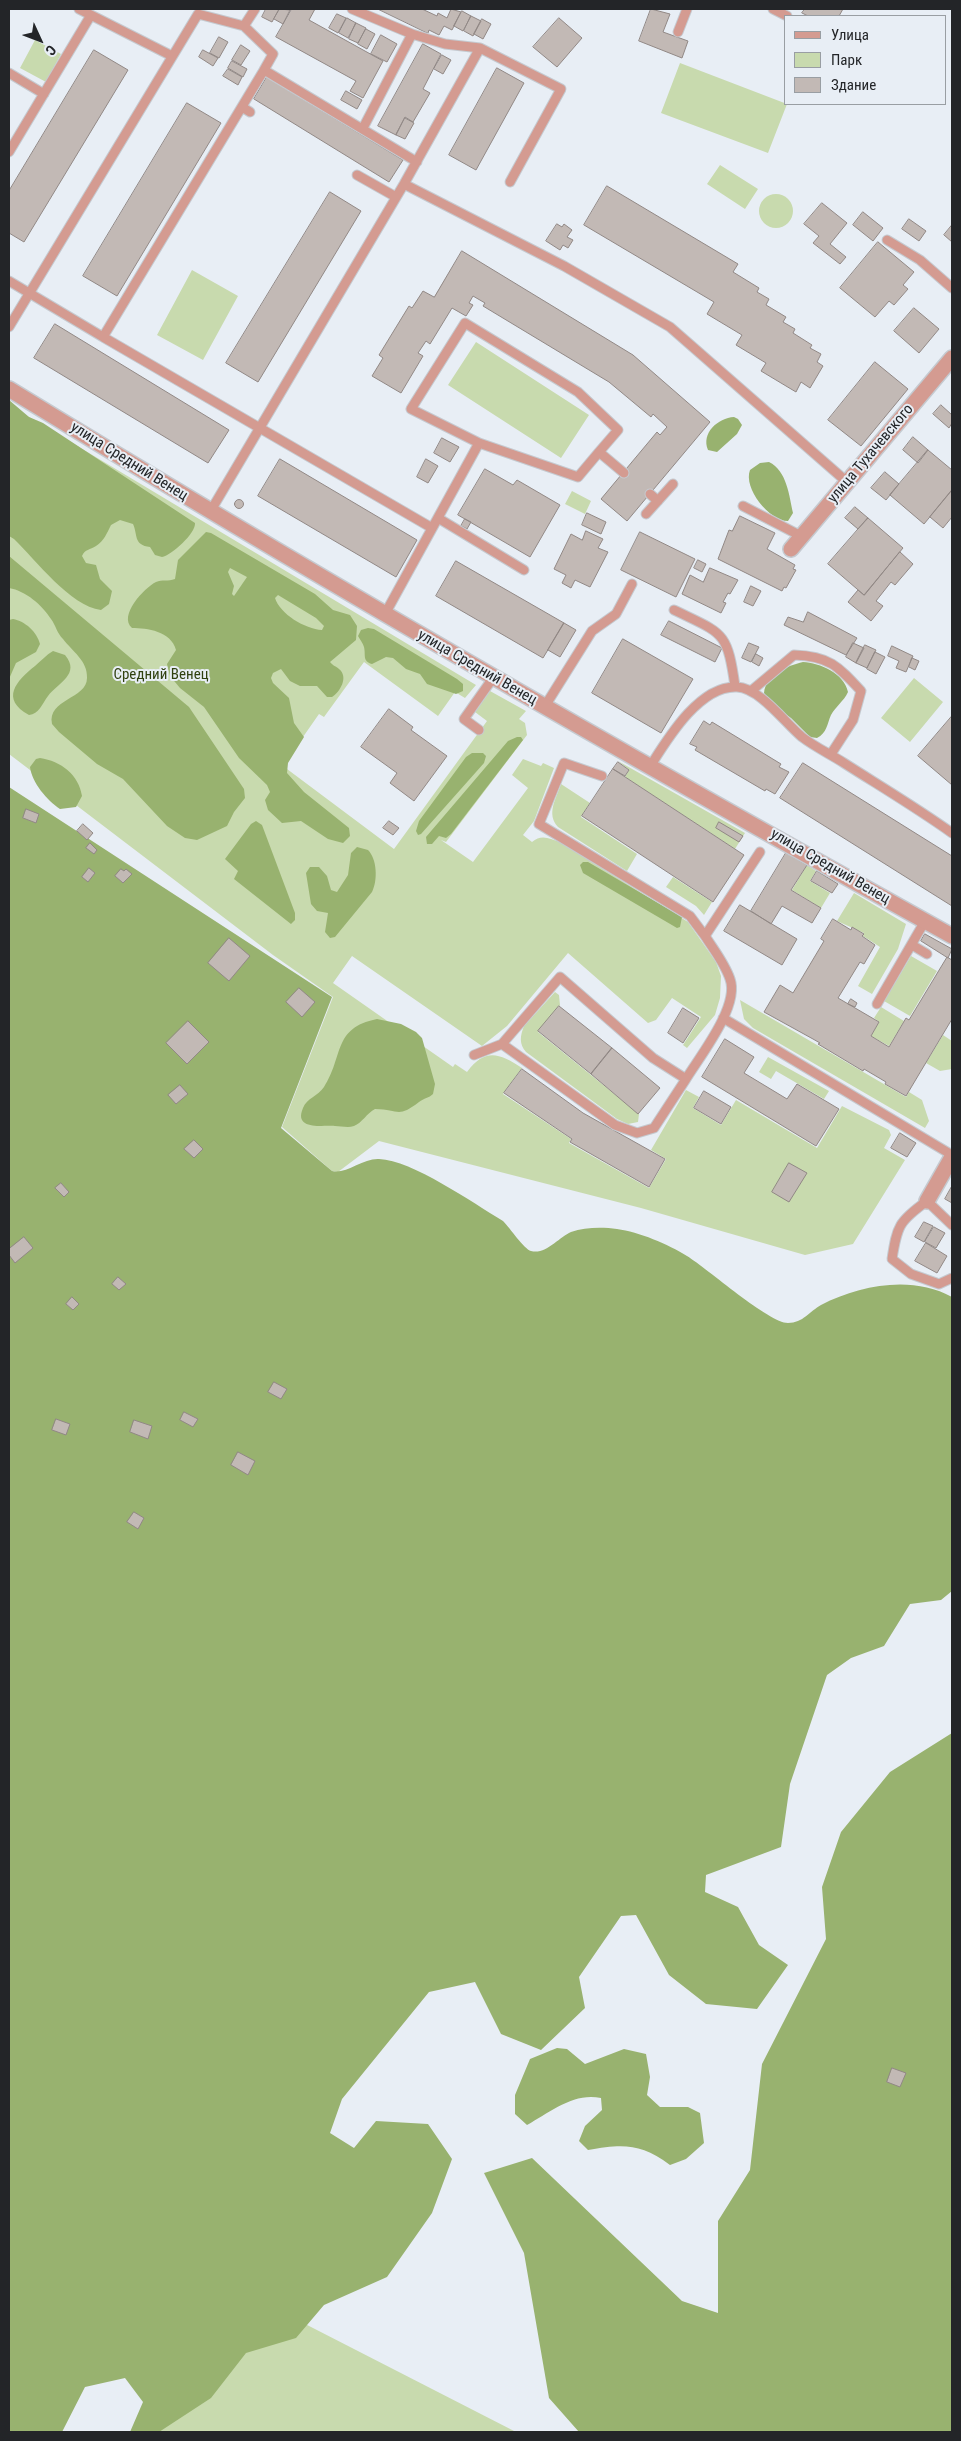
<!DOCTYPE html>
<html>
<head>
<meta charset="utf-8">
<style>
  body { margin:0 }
  #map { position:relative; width:961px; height:2441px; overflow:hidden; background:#e8eef5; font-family:"Roboto Condensed",sans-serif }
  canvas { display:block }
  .frame { position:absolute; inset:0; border:10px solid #232528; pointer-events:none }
  .legend { position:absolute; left:784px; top:15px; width:162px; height:90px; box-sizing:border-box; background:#e8eef5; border:1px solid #999ea3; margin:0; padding:6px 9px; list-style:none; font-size:15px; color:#232528 }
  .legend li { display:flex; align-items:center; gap:10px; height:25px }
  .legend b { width:25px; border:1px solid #999ea3 }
  .north { position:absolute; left:15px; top:15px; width:50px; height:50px; -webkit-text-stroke:4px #e8eef5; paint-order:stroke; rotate:133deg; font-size:14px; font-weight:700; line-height:20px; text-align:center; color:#232528 }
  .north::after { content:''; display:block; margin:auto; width:18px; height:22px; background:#232528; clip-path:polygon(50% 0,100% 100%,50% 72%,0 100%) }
</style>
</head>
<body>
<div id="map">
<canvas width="961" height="2441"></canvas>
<div class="frame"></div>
<ul class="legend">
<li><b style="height:6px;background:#d49b91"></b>Улица</li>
<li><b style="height:14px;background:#c8daae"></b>Парк</li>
<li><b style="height:14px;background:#c2b9b5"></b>Здание</li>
</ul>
<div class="north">С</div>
</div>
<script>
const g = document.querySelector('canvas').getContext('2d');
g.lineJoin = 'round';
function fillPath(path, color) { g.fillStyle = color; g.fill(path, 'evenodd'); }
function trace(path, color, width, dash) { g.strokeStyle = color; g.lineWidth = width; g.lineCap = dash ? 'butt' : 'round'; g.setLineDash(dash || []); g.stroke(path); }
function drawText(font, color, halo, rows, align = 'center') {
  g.font = font + ' "Roboto Condensed",sans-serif'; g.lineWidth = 4; g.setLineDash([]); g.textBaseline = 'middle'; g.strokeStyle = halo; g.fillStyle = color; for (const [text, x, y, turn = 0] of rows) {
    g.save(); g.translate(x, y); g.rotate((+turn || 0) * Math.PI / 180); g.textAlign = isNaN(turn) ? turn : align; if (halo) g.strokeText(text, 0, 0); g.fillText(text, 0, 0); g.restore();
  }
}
fillPath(new Path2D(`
  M35,40L61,54L46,82L20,68Z
  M680,63L787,104L768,153L661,113Z
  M720,165L758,189L745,209L707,184Z
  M759 211a17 17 0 1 1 34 0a17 17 0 1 1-34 0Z
  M192,270L238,296L203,360L157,335Z
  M476,342L589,415L561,458L448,385Z
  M9,405L476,685L465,698L455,692L438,716L364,662L324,717L319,714L280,770L283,773L287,769L394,849L487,721L475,712L490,691L526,711L519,719L525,723L527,735L446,842L441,840L473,862L528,788L512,775L523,759L541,766L543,763L554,768L534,821L523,835L532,842C541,834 549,838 560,842L688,922L716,962L721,976L720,998L715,1015L687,1048L683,1045L701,1017L672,998L656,1020L648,1023L568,953L507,1026L482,1046L352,956L333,983L453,1067L455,1064L467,1072C485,1048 499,1053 522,1068L503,1094L571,1139L569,1143L649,1188L666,1159L651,1150L686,1090L699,1097L693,1108L721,1125L736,1100L817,1148L842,1106L889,1130L891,1135L884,1148L905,1160L853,1244L805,1255L641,1208L379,1141L338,1172L332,1171L282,1127L333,997L273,955L9,754Z
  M572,491L591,501L585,514L565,504Z
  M914,678L943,702L910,742L881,718Z
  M618,761L745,833L735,849L625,777L629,770Z
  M561,784L590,803L581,817L637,854L627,871L558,827C546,814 556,799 561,784Z
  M807,865L816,871L810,881L830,893L821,908L792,890Z
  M673,877L712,902L704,915L696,906L666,887Z
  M854,893L906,924L898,949L872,994L858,986L880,947L863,936L864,933L837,921Z
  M911,956L937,971L910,1016L884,1001Z
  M555,992L559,995L560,1005L538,1032L639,1114L638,1122L628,1124L617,1119L526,1052C519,1044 520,1036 524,1026Z
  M740,1000L906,1097L909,1092L922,1100L929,1121L925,1128L753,1028L744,1019Z
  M881,1007L904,1021L889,1046L871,1036L879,1022L874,1018Z
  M943,1035L952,1041V1069L940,1071L926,1063Z
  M768,1057L829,1091L824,1099L776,1071L771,1079L759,1072Z
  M272,2307L516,2432H156Z`), '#c8daae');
fillPath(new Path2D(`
  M9,400L29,417L43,423L195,523C196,533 172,555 162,557L155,555L150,547C133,545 138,535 133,524L120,520L111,525C107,533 104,541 96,546C90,550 85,549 82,556L86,563L96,565L100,579L112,591L109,604L101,610C70,606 36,560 14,539L9,536Z
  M734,417L738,419L742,425L737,434L717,452L708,450C701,433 718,418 734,417Z
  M769,462C787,471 789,495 793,513L788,521C769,521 743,488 750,470L760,463Z
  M206,532L211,533L315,594L333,610L350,615L357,626L356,640L330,662C333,666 336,666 339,669C349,677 340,692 332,697H327L317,686H300L290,681L281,669L273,673L271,678L273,683L289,698L294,723L304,737L288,763L287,773L304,792L349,828L350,836L343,843L328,839L301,821L282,823L268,810L265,800L270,792L267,785L239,758L204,707L180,688L170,676L167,664L176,650C171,631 147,628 132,628C118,616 144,588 156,582C162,579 168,582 175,579L178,560ZM230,568L247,577L234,596L232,594L234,586L228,572ZM278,595L316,618L324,626L322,630C305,629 280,614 275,598Z
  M9,556L189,707L244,789L245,798L234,812L227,826L197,840L185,838L167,826L123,779L97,764L59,732L52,724C47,699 87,699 87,678C88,661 72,651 63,639C57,633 56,626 51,619C42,605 26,591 9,588Z
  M13,619C25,621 37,632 40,644L36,652L16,663L9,679V620Z
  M368,628L374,629L457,679L463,684V691L456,694L427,684L420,674L406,669L393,658L386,657L372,664C362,661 366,655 364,647C363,643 360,640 358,636L361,630Z
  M53,651L65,655C81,674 58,683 48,696C42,704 39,714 29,715C0,699 16,681 35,666C41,661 46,655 53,651Z
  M803,662C820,663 844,673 848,692C844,701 836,706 831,715C827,724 827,733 817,738L810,737L791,718L771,704L764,693C766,674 787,666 803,662Z
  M517,737H521L523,740L451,834L446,838L439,836L432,844H427L426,837L508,741Z
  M472,753H483L486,756L484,763L421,834L418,835L416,831L419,821L466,757Z
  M40,758C61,761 79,775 82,796L76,807L60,809C47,800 32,783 30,767L36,759Z
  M9,787L332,997L281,1128L332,1171C345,1175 363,1158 379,1159C412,1160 473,1203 503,1221C510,1228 524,1249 531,1251C546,1255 559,1237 571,1232C585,1227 603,1227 617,1229C639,1232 668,1244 687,1256C708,1269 769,1323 788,1323C803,1323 810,1311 821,1305C860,1285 912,1275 952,1297V1591L941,1600L910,1604L884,1646L851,1658L827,1675L790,1784L781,1847L706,1875L705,1892L738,1907L759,1945L788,1965L757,2009L706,2004L669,1975L636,1915L621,1916L579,1977L585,2008L541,2050L501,2034L475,1982L429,1992L342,2099L330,2133L354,2148L376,2121L428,2124L452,2159L432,2213L387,2277L324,2305L296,2338L246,2353L211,2398L159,2432H130L143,2402L125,2378L85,2387L62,2432H9Z
  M256,821L262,825L295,913V920L291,924L234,879L238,871L225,859L251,824Z
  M357,847L368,850C377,859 378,880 372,892L335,937L330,938L325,932L328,913L317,911L311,904L306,873L310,867H319L327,876L331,890L337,892L348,875L351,853Z
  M583,862H588L682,917L680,927L677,928L583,873L580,865Z
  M377,1019L401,1024L416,1032L422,1038L435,1084L433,1094C429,1098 424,1098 419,1102C397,1119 399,1109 375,1109C367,1113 362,1123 354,1126C348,1128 341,1126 335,1126C324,1125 293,1131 303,1108C307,1098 318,1096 324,1087C344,1057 332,1028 377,1019Z
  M952,1733V2432H579L549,2398L524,2253L484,2173L532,2158L682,2301L718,2313V2221L750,2170L762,2064L826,1939L822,1887L841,1832L890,1772Z
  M557,2048L567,2049L585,2064L624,2049L646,2054L650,2077L647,2095L660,2107H688L700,2113L704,2143L686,2159L670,2165C640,2143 623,2144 588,2150L579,2141L585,2126L602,2110L601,2098C574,2092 550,2112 527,2125L515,2114V2095L530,2059Z`), '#98b26f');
const building = new Path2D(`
  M266,9H279L272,22L262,17Z
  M280,9L290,10L283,24L274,19Z
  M292,9H315L309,20L383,61L363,98L350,91L356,81L276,37Z
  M378,9H422L437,16L438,13L447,18L451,9L461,12L452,30L444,26L439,35L429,30L428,33Z
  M651,9L670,14L663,32L688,41L682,58L639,41Z
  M805,9H843L839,16H808L802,13Z
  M462,11L471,16L463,31L454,26Z
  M337,14L346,18L338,33L329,28Z
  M471,16L481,21L473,36L464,31Z
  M347,18L356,23L348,38L339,33Z
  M559,18L582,38L557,67L533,47Z
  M482,19L491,24L483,39L474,34Z
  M356,23L366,28L358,43L349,39Z
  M366,29L375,34L367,49L358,44Z
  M381,35L397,44L387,62L371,54Z
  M219,37L228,42L219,58L210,53Z
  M423,44L441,54L423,89L430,93L413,122L405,117L396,135L378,126Z
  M241,45L250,51L241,65L232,60Z
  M94,50L128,70L24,242L9,233V191Z
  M203,50L218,58L213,66L199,57Z
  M442,55L451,60L443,74L434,69Z
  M232,61L247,69L243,77L228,68Z
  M497,68L524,83L476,170L449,155Z
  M228,69L242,77L238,85L223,76Z
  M267,77L403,160L389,182L254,99Z
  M346,91L362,100L357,109L341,100Z
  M187,103L221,123L117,296L83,276Z
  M405,118L414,123L405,139L396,135Z
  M607,186L738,264L733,272L759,288L757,292L769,299L766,305L786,317L783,322L795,329L793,333L812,345L810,348L821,354L817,362L823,366L810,388L801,382L796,392L761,371L766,363L736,345L742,335L707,314L714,302L584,225Z
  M330,192L361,211L258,382L226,363Z
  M822,203L847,223L830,244L846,257L840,264L813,243L819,236L804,224Z
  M863,212L883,228L873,241L853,225Z
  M909,219L926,231L919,241L902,229Z
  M557,224L562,227L564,224L572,230L567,237L573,240L568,248L563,245L560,250L546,241Z
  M952,225V242L944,235Z
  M878,242L914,272L903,285L908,289L894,305L889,301L875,317L840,288Z
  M462,251L633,355L710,422L627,521L601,499L657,432L660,435L667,427L653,414L651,417L609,382L483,306L485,303L473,296L469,303L473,305L466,316L452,308L430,344L426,341L418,353L423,356L401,393L372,376L383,358L379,355L409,306L412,308L423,291L434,297Z
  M914,308L939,329L919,353L894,331Z
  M55,324L229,430L208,463L34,358Z
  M875,362L908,389L861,446L828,420Z
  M941,405L952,415V423L949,428L933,414Z
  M913,437L928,450L918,463L903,450Z
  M442,438L459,447L450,462L434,453Z
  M928,450L952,470V490L924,524L890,495Z
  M280,459L417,540L396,577L258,496Z
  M426,459L438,466L428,483L417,477Z
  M485,469L513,485L517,480L560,505L530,557L458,515Z
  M885,472L899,484L886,500L871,488Z
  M952,490V517L943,528L930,517Z
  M234.5 504a4.5 4.5 0 1 1 9 0a4.5 4.5 0 1 1-9 0Z
  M855,507L868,518L858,529L845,518Z
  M587,513L606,522L601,534L582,525Z
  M740,516L775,533L767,549L795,565L793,569L796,570L786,588L784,587L782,591L718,559L729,530L732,531Z
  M868,518L903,548L864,595L828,564Z
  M465,519L471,522L467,529L461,526Z
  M586,531L603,539L598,548L608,552L590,587L575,580L571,588L562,583L566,575L554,569L571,534L582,540Z
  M640,532L695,559L676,597L621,570Z
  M900,552L913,564L895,585L891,582L876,601L883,606L871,621L848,602L858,590L864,595Z
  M698,560L706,564L702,572L694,568Z
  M456,561L564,623L543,658L436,596Z
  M710,568L738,580L730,594L728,593L723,602L726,603L721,613L682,594L690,575L703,582Z
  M751,586L761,591L753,606L744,602Z
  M808,612L857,638L846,655L784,625L788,617L803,622Z
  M669,621L722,648L715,662L661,635Z
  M564,623L576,630L560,657L548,650Z
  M623,639L693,679L661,733L592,693Z
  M749,643L759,647L751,662L742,658Z
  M853,643L864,648L856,663L846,657Z
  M865,645L876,650L867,668L856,663Z
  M892,646L913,656L906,672L896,668L899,661L888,656Z
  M875,652L885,657L876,674L867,669Z
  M756,654L763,658L759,666L752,662Z
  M912,658L919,661L915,670L909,667Z
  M389,709L413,727L411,730L447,756L414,801L390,783L397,773L361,747Z
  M952,716V785L918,756Z
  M704,721L710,725L712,722L781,764L779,767L789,772L775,794L766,789L765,791L695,750L697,747L690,744Z
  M618,762L629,770L625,776L613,769Z
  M803,763L952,856V906L780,798Z
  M613,769L744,855L713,902L582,816Z
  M26,809L39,814L36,823L23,818Z
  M389,821L399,828L393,835L383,828Z
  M719,822L743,836L739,842L716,828Z
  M83,824L93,833L87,840L77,831Z
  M90,843L97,850L94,854L86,848Z
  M786,853L807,865L791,890L821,908L812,923L782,906L771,924L751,911Z
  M89,868L95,873L88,882L82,877Z
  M121,869L124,871L126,869L132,874L123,883L115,876Z
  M817,871L838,884L832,893L811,881Z
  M740,905L797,939L782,965L724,931Z
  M833,919L851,930L852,927L864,934L862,936L875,945L864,964L860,962L838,998L879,1022L871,1036L889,1047L906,1018L909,1020L947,957L952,960V1019L906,1096L885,1084L886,1082L864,1069L863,1071L818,1044L820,1043L813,1039L764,1012L780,985L793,993L824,941L821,939Z
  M925,934L952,949L948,958L921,941Z
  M229,938L250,956L229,981L208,963Z
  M299,988L315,1002L302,1017L286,1002Z
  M851,999L857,1003L855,1007L848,1004Z
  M559,1006L612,1048L591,1074L538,1031Z
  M683,1008L699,1018L683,1043L668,1033Z
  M188,1021L209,1042L187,1064L166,1043Z
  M725,1039L754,1057L744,1073L787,1099L797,1084L839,1109L816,1146L702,1077Z
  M612,1048L660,1088L638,1114L591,1074Z
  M522,1069L583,1113L665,1159L649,1187L570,1142L572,1139L504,1093Z
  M180,1085L188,1094L176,1104L168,1095Z
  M704,1091L731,1107L721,1124L694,1108Z
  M900,1133L916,1143L907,1157L891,1148Z
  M194,1140L203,1149L194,1158L184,1149Z
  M789,1163L807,1173L789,1202L772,1192Z
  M61,1183L69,1192L64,1197L55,1188Z
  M952,1186V1203L945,1199Z
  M924,1222L933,1226L924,1242L915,1237Z
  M934,1227L945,1233L936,1248L925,1242Z
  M24,1237L33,1248L15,1263L9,1255V1249Z
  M926,1243L947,1256L937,1273L915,1261Z
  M118,1277L126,1284L119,1290L112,1284Z
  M72,1297L79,1304L73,1310L66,1304Z
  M274,1382L287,1389L281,1399L268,1392Z
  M184,1412L198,1419L193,1427L180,1420Z
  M56,1419L70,1424L66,1435L52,1430Z
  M134,1420L152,1426L148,1439L130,1432Z
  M238,1452L255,1461L248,1475L231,1465Z
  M134,1512L144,1518L138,1529L127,1522Z
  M892,2068L906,2073L900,2087L887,2082Z`);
fillPath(building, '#c2b9b5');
trace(building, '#918885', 1);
const service = new Path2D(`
  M79,9L172,56
  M352,9L412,34L445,44L480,48L561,89L510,182
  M773,9L787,16
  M244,26L273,54L264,70
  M678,32L687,9
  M9,73L44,94
  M242,107L250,112
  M363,128L412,34
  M9,152L91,15
  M417,162L264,70L103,337L432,528
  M357,175L396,197
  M404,184L564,266L670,327L847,482
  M887,240L920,260L952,288
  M9,281L103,337
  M9,327L198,14L244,26L255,9
  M479,443L411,409L465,323L578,392L618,430L599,452
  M650,494L658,501
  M743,506L801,536
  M210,512L404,184L480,48
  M646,514L673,484
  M438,518L524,570
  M674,610C723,634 727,630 735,686
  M385,614L479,443L578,477L599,452L624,473
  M751,691L794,655C829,656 838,666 861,691L853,720L831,754
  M545,706L592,631L616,614L632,584
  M479,730L464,719L493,678
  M651,765C668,738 700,685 737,687C760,688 785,723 802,737C815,747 830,754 844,763C880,786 917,808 952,833
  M602,776L564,763L539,824L690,916L705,936L760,852
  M912,945L927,954
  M877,1004L925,921
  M723,1018L952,1155
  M502,1044L560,977L653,1058L686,1079C700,1056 740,1006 730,979C725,964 714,950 705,936
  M474,1055L502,1044L615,1125L637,1133L654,1128L686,1079
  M952,1225L927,1201C899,1221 897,1226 892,1259L911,1274L939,1284L952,1278`);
const minor = new Path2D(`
  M9,389C319,579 634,760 952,936
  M791,549L952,358
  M927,1201L952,1157`);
trace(service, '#c5cad0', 11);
trace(minor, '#c5cad0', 18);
trace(service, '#d49b91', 9);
trace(minor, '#d49b91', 15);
drawText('15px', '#232528', '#e8eef5', [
  ["улица Тухачевского",871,454,-50],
  ["улица Средний Венец",129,462,32],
  ["улица Средний Венец",477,668,30],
  ["улица Средний Венец",830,867,30]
]);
drawText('15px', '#304110', '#e8eef5', [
  ["Средний Венец",161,675]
]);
</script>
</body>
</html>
